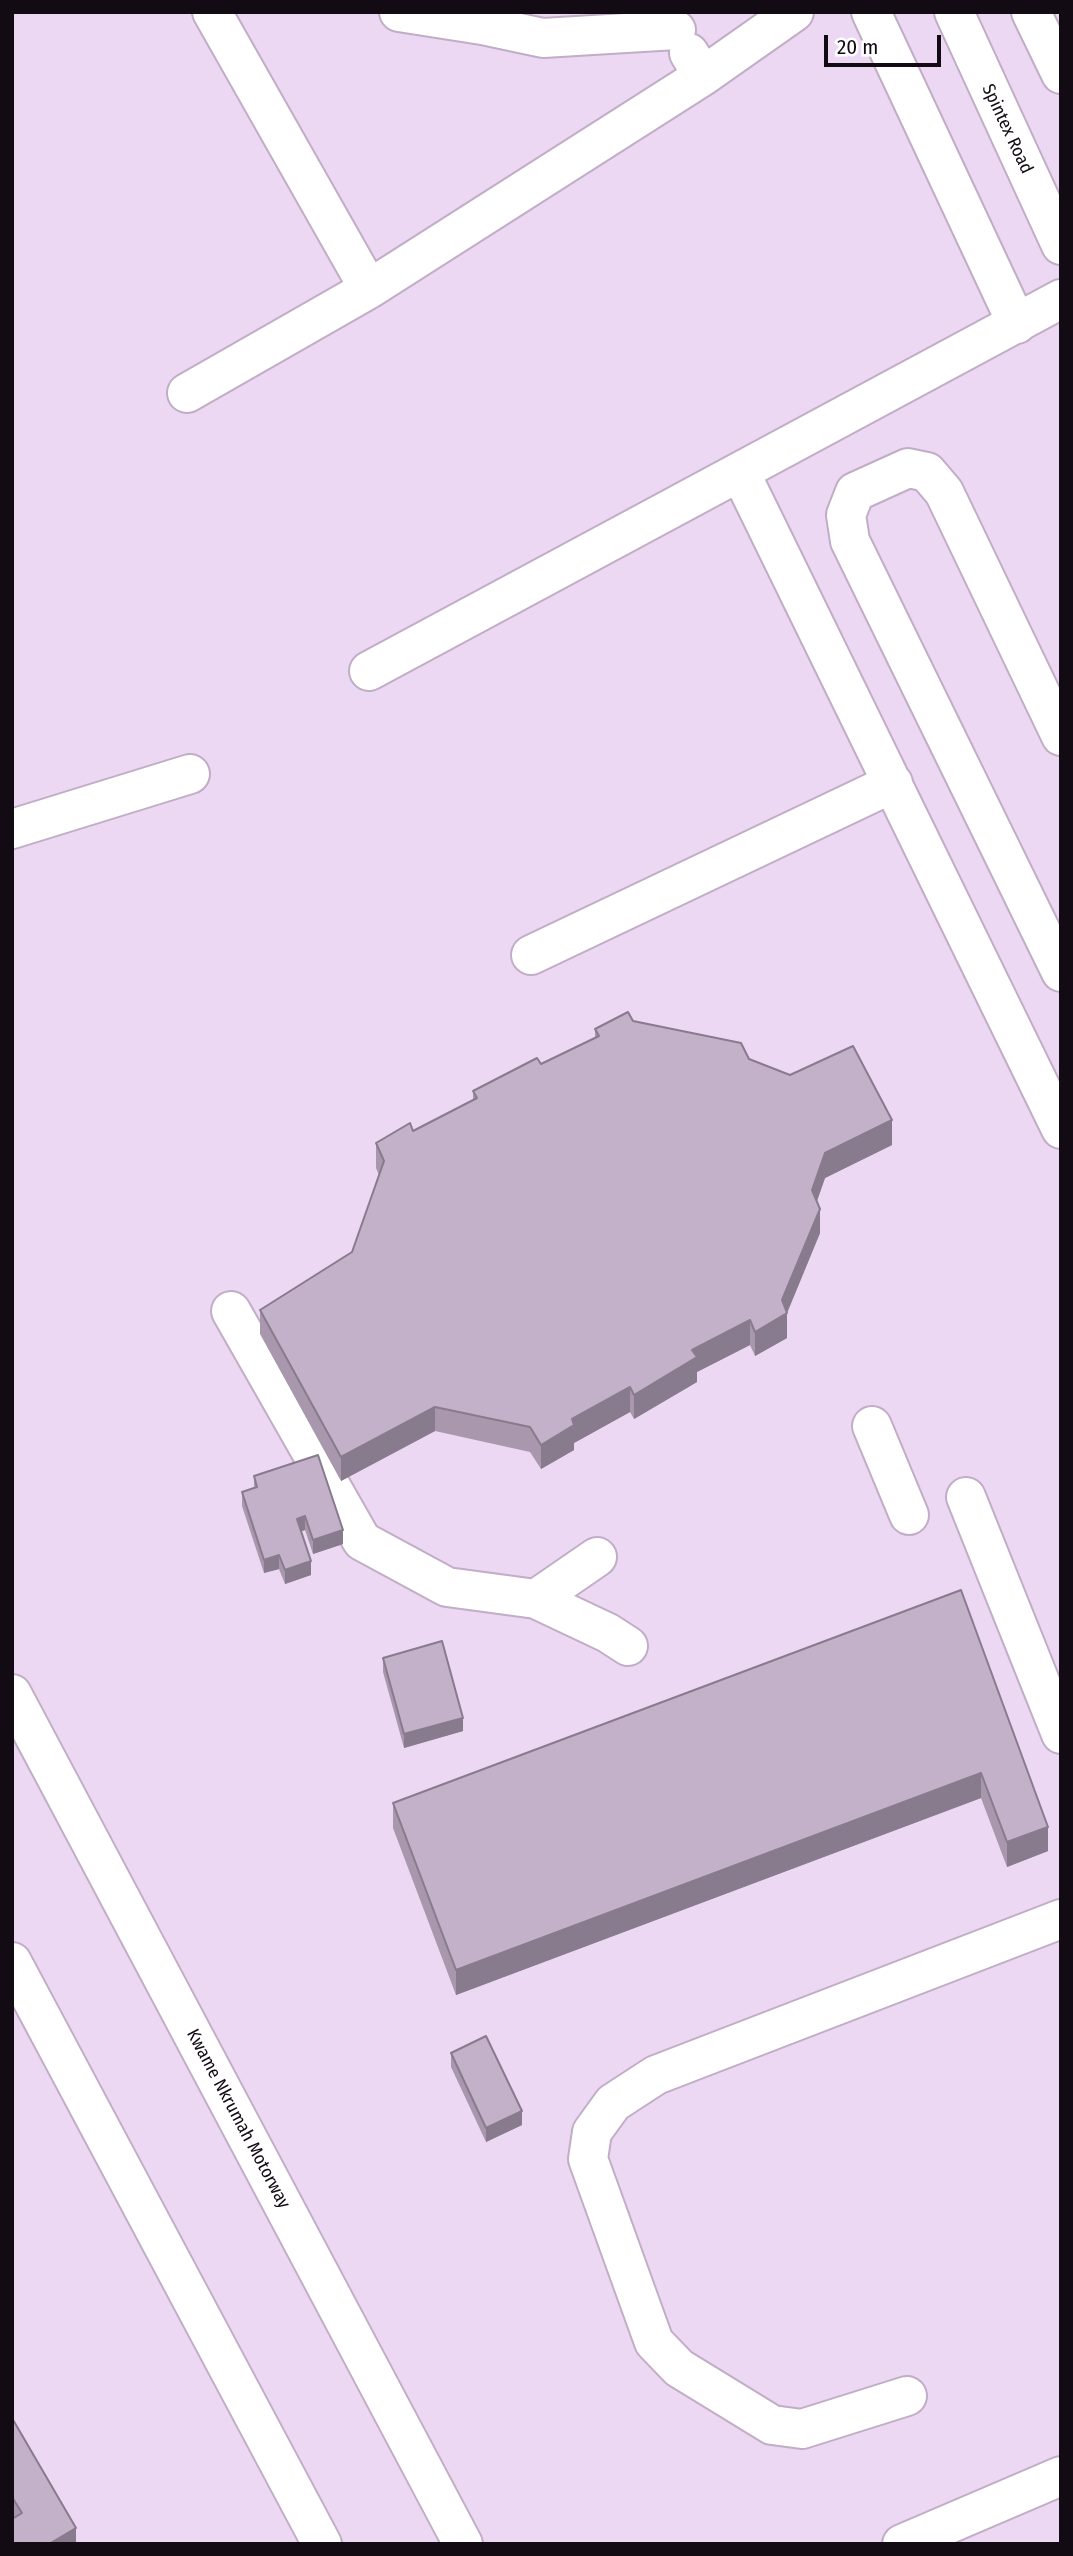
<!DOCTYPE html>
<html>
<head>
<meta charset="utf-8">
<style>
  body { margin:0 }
  #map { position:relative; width:1073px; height:2556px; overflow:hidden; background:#ecd8f2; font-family:"Fira Sans Condensed",sans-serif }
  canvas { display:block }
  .frame { position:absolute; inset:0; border:14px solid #120b14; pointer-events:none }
  .scale { position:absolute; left:824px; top:35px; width:117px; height:32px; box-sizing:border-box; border:4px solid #120b14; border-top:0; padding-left:9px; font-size:21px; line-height:24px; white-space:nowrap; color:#120b14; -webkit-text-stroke:5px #fff; paint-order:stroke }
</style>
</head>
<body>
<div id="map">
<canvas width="1073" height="2556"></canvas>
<div class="frame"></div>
<div class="scale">20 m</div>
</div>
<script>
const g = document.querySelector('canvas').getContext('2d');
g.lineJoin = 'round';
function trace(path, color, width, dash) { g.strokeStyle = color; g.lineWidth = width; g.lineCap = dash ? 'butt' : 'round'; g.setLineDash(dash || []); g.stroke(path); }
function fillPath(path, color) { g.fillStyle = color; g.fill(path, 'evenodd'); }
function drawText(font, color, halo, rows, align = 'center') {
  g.font = font + ' "Fira Sans Condensed",sans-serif'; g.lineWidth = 5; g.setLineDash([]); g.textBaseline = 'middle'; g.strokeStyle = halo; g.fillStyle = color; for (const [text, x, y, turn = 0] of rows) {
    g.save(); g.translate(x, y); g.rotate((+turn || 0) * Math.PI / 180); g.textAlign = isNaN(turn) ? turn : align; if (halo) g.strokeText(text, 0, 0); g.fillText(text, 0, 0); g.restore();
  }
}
const minor = new Path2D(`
  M212,12L369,289
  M399,12L482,25L543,38L676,30
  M871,12L1017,324
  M689,53L703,76L794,12
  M187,393L369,289L703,76
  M740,472L1061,1129
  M369,671L1061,299
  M1061,736L944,492L927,472L908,468L855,492L846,515L850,541L1061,972
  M12,829L190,774
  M531,955L893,783
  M231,1311L362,1541L447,1587L536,1599L608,1633L628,1646
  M872,1426L909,1515
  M966,1497L1061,1734
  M536,1599L597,1557
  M907,2396L802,2429L772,2425L679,2368L654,2342L588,2159L592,2132L613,2103L656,2075L1061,1919
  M902,2544L1061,2476`);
const major = new Path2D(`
  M954,12L1061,245
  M1031,12L1061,74`);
const highway = new Path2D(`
  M12,1694L463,2544
  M12,1962L322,2544`);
trace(minor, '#c1adc6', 42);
trace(major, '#c1adc6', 42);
trace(highway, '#c1adc6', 42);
trace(minor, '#fff', 38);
trace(major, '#fff', 38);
trace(highway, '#fff', 38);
fillPath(new Path2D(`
  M633,1021L749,1059L892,1145L825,1178L817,1201L820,1233L787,1313V1338L755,1356L750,1345L697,1372V1382L634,1419L630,1412L574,1443V1450L541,1469L530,1452L435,1431L341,1481L260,1334V1310L352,1252L379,1175L376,1168V1143L413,1131L473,1100V1091L541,1064L595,1038V1029Z
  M254,1476L343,1544L313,1554L305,1530L301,1531L311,1575L285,1584L279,1569L264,1573L242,1506V1492L254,1488Z
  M961,1590L1048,1851L1007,1867L981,1798L456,1995L393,1828V1803Z
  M383,1658L463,1731L404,1748L383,1672Z
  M451,2053L522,2125L486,2142L451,2067Z
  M12,2418L76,2544L13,2518L12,2516Z`), '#a897ad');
fillPath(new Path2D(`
  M892,1120V1145L825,1178L812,1215V1190L825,1153Z
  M820,1209V1233L787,1313V1338L755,1356V1332L782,1300Z
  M750,1320V1345L697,1372V1382L634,1419V1395L692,1350Z
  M630,1387V1412L574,1443V1450L541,1469V1445L572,1419Z
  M435,1407V1431L341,1481V1457Z
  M305,1516V1530L297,1533V1519Z
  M343,1530V1544L313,1554V1540Z
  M279,1555V1569L264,1573V1560Z
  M311,1561V1575L285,1584V1570Z
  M463,1718V1731L404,1748V1734Z
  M981,1773V1798L456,1995V1970Z
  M1048,1827V1851L1007,1867V1842Z
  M522,2111V2125L486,2142V2128Z
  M76,2528V2544H49Z`), '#887b8d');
const building = new Path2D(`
  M628,1012L633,1021L741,1043L749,1059L790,1075L853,1046L892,1120L825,1153L812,1190L820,1209L782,1300L787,1313L755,1332L750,1320L692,1350L697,1357L634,1395L630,1387L572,1419L574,1425L541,1445L530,1427L435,1407L341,1457L260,1310L352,1252L384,1161L376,1143L410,1123L413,1131L477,1098L473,1091L537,1058L541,1064L599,1036L595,1029Z
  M318,1455L343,1530L313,1540L305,1516L297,1519L311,1561L285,1570L279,1555L264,1560L242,1492L257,1487L254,1476Z
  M961,1590L1048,1827L1007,1842L981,1773L456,1970L393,1803Z
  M442,1641L463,1718L404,1734L383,1658Z
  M486,2036L522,2111L486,2128L451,2053Z
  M12,2418L76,2528L49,2544H12V2519L22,2513L12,2497Z`);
fillPath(building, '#c3b0c9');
trace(building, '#887b8d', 2);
drawText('18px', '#120b14', '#fff', [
  ["Spintex Road",1007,129,65],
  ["Kwame Nkrumah Motorway",238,2119,62]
]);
</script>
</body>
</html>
